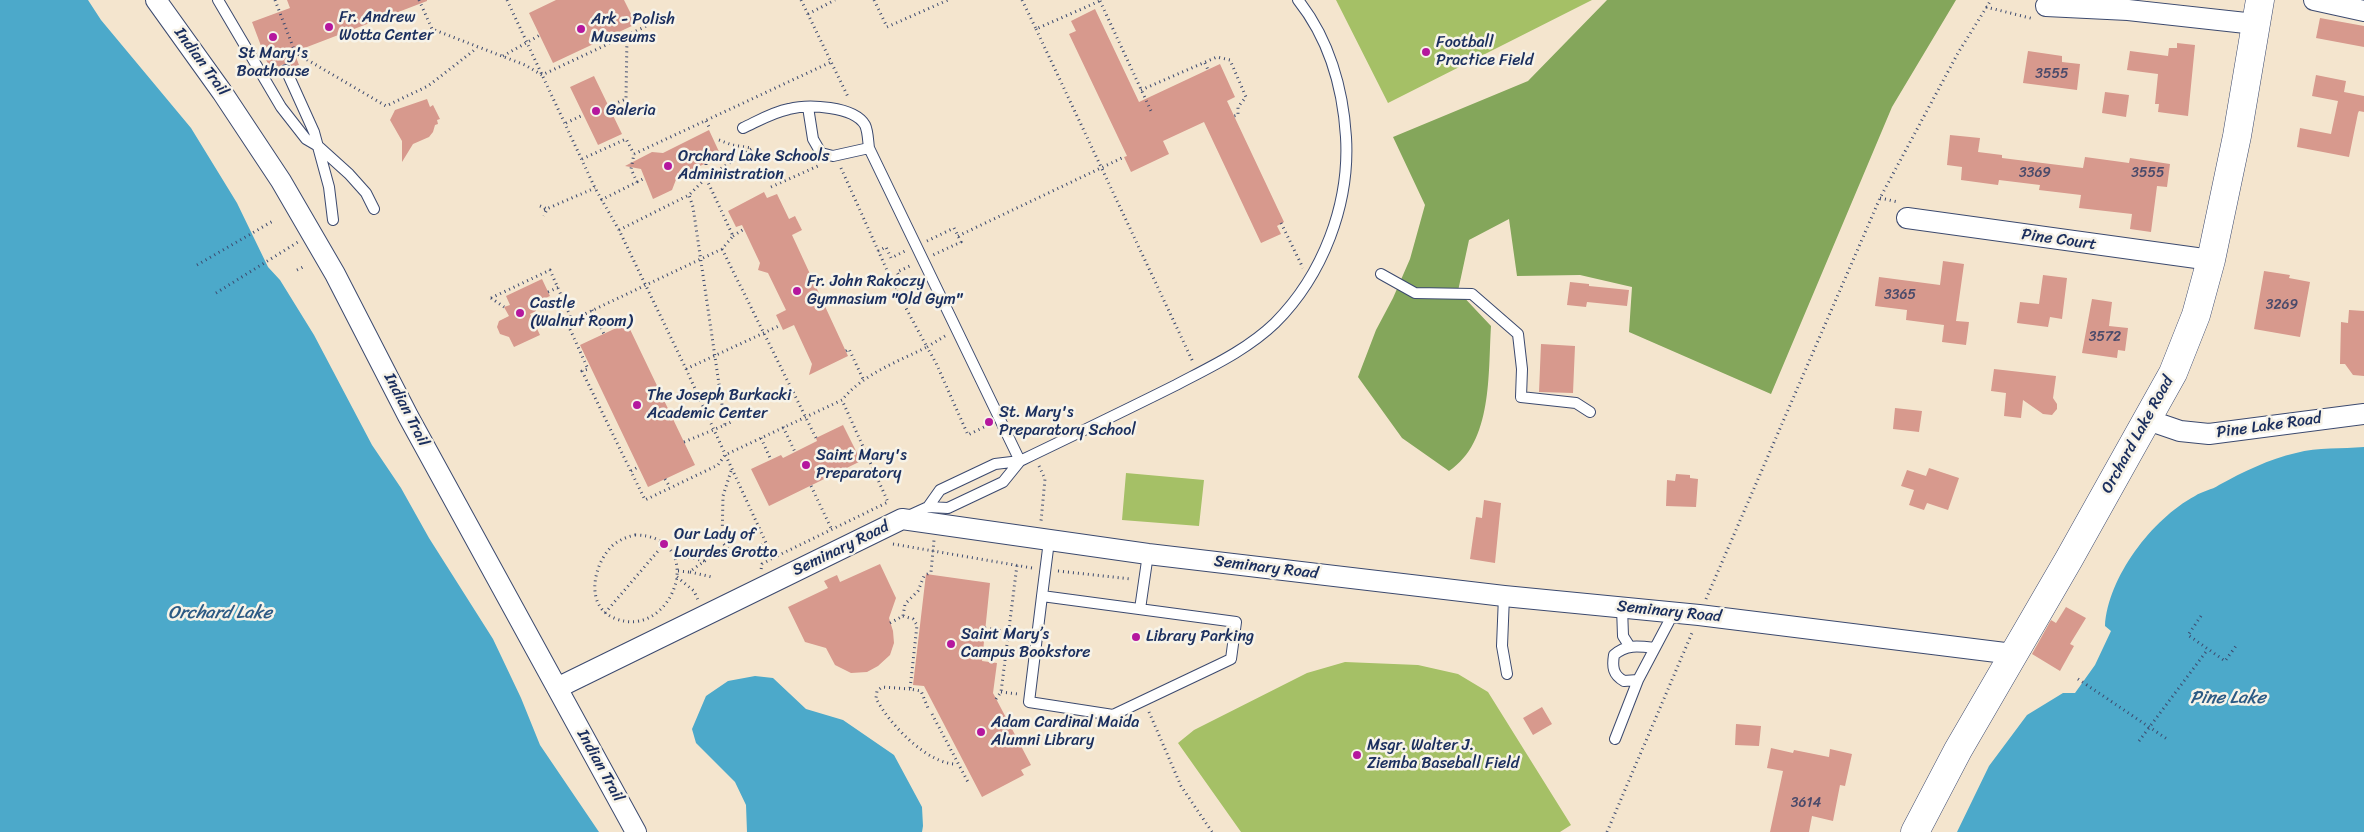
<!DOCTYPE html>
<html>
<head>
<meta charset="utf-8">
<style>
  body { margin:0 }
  canvas { display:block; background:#f4e5ce }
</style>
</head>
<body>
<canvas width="2364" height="832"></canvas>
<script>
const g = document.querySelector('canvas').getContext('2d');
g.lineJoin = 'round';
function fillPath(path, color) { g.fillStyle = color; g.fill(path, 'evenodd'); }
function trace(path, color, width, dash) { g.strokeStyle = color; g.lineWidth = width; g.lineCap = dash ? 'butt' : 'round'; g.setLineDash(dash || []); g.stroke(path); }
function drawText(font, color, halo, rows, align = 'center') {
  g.font = font + ' Sriracha,sans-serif'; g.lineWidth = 5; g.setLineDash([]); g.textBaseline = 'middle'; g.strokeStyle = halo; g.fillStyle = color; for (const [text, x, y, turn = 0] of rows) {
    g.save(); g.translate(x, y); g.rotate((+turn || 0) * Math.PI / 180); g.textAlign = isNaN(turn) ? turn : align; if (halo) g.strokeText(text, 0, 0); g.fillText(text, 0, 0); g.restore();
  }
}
fillPath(new Path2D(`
  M1336,0H1592L1388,103Z
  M1126,473L1204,480L1199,526L1122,520Z
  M1345,662L1418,665L1458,674L1488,692L1571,825L1560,832H1241L1178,743L1194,730L1307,673Z`), '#a5c066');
fillPath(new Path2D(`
  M1607,0H1956L1892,107L1771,394L1629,332L1632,287L1580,275L1517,276L1509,219L1469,240L1458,291L1491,326C1488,373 1493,442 1449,471L1402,438L1358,377L1376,330L1393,298L1410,259L1425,205L1393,137L1528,81Z`), '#84a65b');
fillPath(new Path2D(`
  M0,0H88L101,20L191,128L237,203L268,267L280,280L314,335L372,445L401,488L429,538L493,639L521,698L540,745L599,832H0Z
  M2364,447V832H1957L1989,766L2027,715L2063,693H2075L2095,665L2111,631L2105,626C2108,577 2152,519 2195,496C2202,491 2212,490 2219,485C2243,472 2269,459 2296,453C2318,447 2342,449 2364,447Z
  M755,676L773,678L806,709L843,720L894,755L922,807L923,826L922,832H747L746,805L735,782L696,743L692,729L706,696L728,681Z`), '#4ca9ca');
fillPath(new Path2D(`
  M287,0H427V1L294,52L299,65L292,67L290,64H284L280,66V72L272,75L252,22L290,8Z
  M556,0H624L636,24L553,63L529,13Z
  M1095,9L1139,102L1220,64L1235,97L1227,101L1284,222L1277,226L1281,234L1261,243L1204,122L1163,141L1169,154L1131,172L1124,157L1127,156L1069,34L1076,31L1071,21Z
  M2320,18L2364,26V47L2316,38Z
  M2177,43L2195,45L2188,116L2158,112L2159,104H2155L2158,74L2127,70L2130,51L2168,56L2169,48H2177Z
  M2028,51L2062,56V62L2080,64L2077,90L2023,83Z
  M2316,75L2346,81L2344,92L2364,96V112L2359,111L2358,113L2349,157L2297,147L2300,128L2331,134L2338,101L2312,96Z
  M594,76L622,134L598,145L570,87Z
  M2105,92L2129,95L2126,117L2102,113Z
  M427,99L430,107L433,105L440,119L437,120L438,124L435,125L433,132L429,137L413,144L402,162V141L390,120L395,110Z
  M709,130L721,156L677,177L672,190L653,199L641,169L625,166L652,152L663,153Z
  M1950,135L1980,138L1978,152L2002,155V158L2083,168L2085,157L2129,163L2130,158L2170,164L2167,187L2157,186L2151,232L2130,229L2132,214L2079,208L2081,195L2039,190L2040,185L1999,180L1998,185L1961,180L1962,167L1947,165Z
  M764,192L767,198L777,194L789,219L795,216L802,230L792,235L848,356L809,375L812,364L794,325L783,330L776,315L786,310L768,273L758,270L760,263L742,225L736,227L728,211Z
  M1943,261L1964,264L1956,321L1969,322L1966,345L1942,342L1944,325L1906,320L1907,310L1875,306L1879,277L1940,285Z
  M2264,271L2290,275L2289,278L2310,282L2300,337L2254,329Z
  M2043,275L2067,278L2062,319L2050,317L2048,327L2017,323L2020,302L2039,304Z
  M542,279L550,296L533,304L536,311L530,314L540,335L514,347L509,337L500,334L497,327L499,321L509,316L504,307L510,305L506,296Z
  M1570,282L1589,284V286L1629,290L1627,306L1587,302L1586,307L1567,305Z
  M2092,299L2112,302L2109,326L2128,328L2125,351L2118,350L2117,358L2082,353Z
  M2349,310L2364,311V376L2353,375L2345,364H2340L2341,322L2348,323Z
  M627,323L695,465L648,487L580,345Z
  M1541,344L1575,346L1573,393L1539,392Z
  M1994,369L2056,376L2053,398L2057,404V409L2052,415L2043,414L2023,400L2021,418L2004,416L2006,393L1991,391Z
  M1895,408L1922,411L1919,432L1893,429Z
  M843,425L861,461L769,506L751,469L781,455L783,458L817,441L816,438Z
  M1929,468L1959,478L1948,510L1927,503L1924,510L1909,505L1914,490L1901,486L1907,470L1926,476Z
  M1676,474L1690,475V478L1698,479L1696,507L1666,506L1667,480L1675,481Z
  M1484,500L1501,503L1495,563L1470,559L1476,517L1482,518Z
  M880,564L896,598L889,618L893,631L894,643L890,655L878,666L867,672L851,673L835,665L826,648L805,642L788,607L828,588L824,581L837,575L840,582Z
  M926,574L990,583L982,661L997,663L993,693L1031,765L1021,770L1024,775L982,797L924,686L913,685Z
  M2066,607L2086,618L2070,644L2074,646L2060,671L2032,654L2051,620L2056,623Z
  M1542,707L1552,724L1533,735L1523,718Z
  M1736,724L1761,726L1759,746L1735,745Z
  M1771,748L1793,753L1794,750L1829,757L1830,749L1852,754L1845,786L1840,785L1833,821L1812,816L1809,832H1770L1783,771L1767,768Z`), '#d7998d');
const lane = new Path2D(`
  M218,0L281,107L306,139L318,146L349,174L366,193L374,209
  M286,70L314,132L329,187L333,220
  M808,107L813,139L821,153L833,156L869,148
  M743,128C758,121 773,112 789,109C808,104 854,106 865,125C868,131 868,141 869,148L1020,461
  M1381,274L1415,293L1472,294L1518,334L1522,369L1521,397L1576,403L1590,412
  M928,507L940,490L995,464L1020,461C1072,436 1124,411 1176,385C1210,367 1247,350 1275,323C1323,275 1350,204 1346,137C1343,89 1329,39 1298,0
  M906,517L928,507L948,508L1003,482L1020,461
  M1042,596L1236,622L1231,659L1113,715L1029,702Z
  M1042,596L1049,541
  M1504,596L1502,646L1507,674
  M1622,607L1623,636L1630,647
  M1140,609L1148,554
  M1655,648C1639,646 1626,644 1614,655C1612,667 1613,675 1624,681L1638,680L1674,612
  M1615,739L1638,680`);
const street = new Path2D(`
  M156,0L222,92L281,181L335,274L408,416L636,832
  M2314,0L2364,11
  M2046,6L2128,10L2255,24
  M1907,218L2211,260
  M2145,419L2180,431L2209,434L2364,414
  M557,688L902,519L1148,554L1504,596L1699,615L2013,654`);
const secondary = new Path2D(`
  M1915,832L1958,750L2069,559L2173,373L2196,315L2211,260L2237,136L2260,0`);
trace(lane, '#3c4a6f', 12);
trace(street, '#3c4a6f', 22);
trace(secondary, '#3c4a6f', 29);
trace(new Path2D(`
  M275,0L295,52
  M419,0L432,29L525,65L542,75L672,14
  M507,0L595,188L619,230L686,369L773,558L762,564L761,570
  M801,0L849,99
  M874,0L887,27L948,0
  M1022,0L1036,29L1102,0
  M1100,1L1152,113
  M1986,7L2034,19
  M808,14L835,0
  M1036,29L1193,362
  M294,52L386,106L428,86L477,48
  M503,56L540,35
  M1205,63L1208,70
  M1141,90L1217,57L1230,60L1246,97L1238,107V115L1234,116
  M609,106L626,99L627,36
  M706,121L710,129
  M566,123L583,115
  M719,140L732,145L752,148
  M582,159L626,139L634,154
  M841,168L895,288L927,347C897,362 863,374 842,400
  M637,182L645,178
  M771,187L818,166
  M1880,198L1898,202
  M601,200L637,182L631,169L634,154L831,62
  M540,206L547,209L544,216
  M544,210L595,188
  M1281,223L1303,268
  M619,230L689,195L706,178L753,148
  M733,236L744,229
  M958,236L1124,157
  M927,241L954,228L961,242L933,255
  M722,249L816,438
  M878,251L886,247L891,258L905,251
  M197,265L273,221
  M297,270L303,267
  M895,288L903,284L897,272L912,265
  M548,292L559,287
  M216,293L298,242
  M491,298L550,270L572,320L722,249L733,236L706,178V163
  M491,298L504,307
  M592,310L604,334
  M572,320L569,327L588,369L582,371L645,500L718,465L725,455L842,400L888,502L773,558
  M945,336L927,347L936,363L968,435L988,425
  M846,351L849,349L863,379
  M686,369L781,325
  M782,395L792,391
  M725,425L733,421
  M783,427L795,452
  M761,438L771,460
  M684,442L725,425L693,207L689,195
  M1039,466L1045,479L1041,521
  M631,471L638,467
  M731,471L723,496L722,542L733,555L747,553L766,543
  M665,479L670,487
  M811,486L832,530
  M635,535C711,536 672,643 614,618C585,606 593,566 611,547C617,541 626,537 635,535Z
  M893,544L1032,568
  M674,554L705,561
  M678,571L689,572L725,547
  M1058,571L1131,579
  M690,572L712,577
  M677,577L694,591L698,600
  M1706,599L1880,198L1958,53L1991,0
  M605,613L664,544
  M903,616L913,619L917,625L910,689L921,691L928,708
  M2201,616L2188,635L2225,661L2236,646
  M890,623L903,616L905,604L918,591L924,576L931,572L934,540
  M985,628L1008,632
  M2078,679L2167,739
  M910,689L882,687L877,691L876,698C888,723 928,765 957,764
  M1001,692L1018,694
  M996,699L1001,692L1017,565
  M1149,712L1181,786L1212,832
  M932,714L969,784
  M2139,741L2208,649
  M1607,832L1692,633`), '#3c4a6f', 3, [1, 4]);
trace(lane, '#fff', 10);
trace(street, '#fff', 20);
trace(secondary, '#fff', 28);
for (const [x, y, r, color] of [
  [329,27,5,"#b5179e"],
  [581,29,5,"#b5179e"],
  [273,37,5,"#b5179e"],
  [1426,52,5,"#b5179e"],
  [596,111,5,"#b5179e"],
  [668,166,5,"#b5179e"],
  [797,291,5,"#b5179e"],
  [520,313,5,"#b5179e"],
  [637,405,5,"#b5179e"],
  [989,422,5,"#b5179e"],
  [806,465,5,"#b5179e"],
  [664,544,5,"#b5179e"],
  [1136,637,5,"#b5179e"],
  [951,644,5,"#b5179e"],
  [981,732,5,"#b5179e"],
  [1357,755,5,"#b5179e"]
]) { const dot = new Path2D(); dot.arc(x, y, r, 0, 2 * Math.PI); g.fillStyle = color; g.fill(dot); trace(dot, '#f7f3e8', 2); }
drawText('14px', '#4a4a6a', null, [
  ["3555",2052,74],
  ["3369",2035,173],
  ["3555",2148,173],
  ["3365",1900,295],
  ["3269",2282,305],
  ["3572",2105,337],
  ["3614",1806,803]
]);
drawText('16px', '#1b2f5e', '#f7f3e8', [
  ["Fr. Andrew",339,18],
  ["Wotta Center",339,36],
  ["Ark - Polish",591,20],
  ["Museums",591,38],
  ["Football",1436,43],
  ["Practice Field",1436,61],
  ["St Mary's",273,54,"center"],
  ["Boathouse",273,72,"center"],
  ["Galeria",606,111],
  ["Orchard Lake Schools",678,157],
  ["Administration",678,175],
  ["Fr. John Rakoczy",807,282],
  ["Gymnasium \"Old Gym\"",807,300],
  ["Castle",530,304],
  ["(Walnut Room)",530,322],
  ["The Joseph Burkacki",647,396],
  ["Academic Center",647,414],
  ["St. Mary's",999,413],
  ["Preparatory School",999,431],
  ["Saint Mary's",816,456],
  ["Preparatory",816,474],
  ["Our Lady of",674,535],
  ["Lourdes Grotto",674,553],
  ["Saint Mary’s",961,635],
  ["Campus Bookstore",961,653],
  ["Library Parking",1146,637],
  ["Adam Cardinal Maida",991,723],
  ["Alumni Library",991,741],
  ["Msgr. Walter J.",1367,746],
  ["Ziemba Baseball Field",1367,764]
], 'left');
drawText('16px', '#1b2f5e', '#f7f3e8', [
  ["Indian Trail",201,62,54],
  ["Pine Court",2059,240,8],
  ["Indian Trail",406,410,63],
  ["Pine Lake Road",2269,426,-8],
  ["Orchard Lake Road",2138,435,-61],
  ["Seminary Road",841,549,-26],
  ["Seminary Road",1266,568,7],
  ["Seminary Road",1669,612,6],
  ["Indian Trail",600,766,61]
]);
drawText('italic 18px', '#2c5a84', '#f7f3e8', [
  ["Orchard Lake",220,613],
  ["Pine Lake",2228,698]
]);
</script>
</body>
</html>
